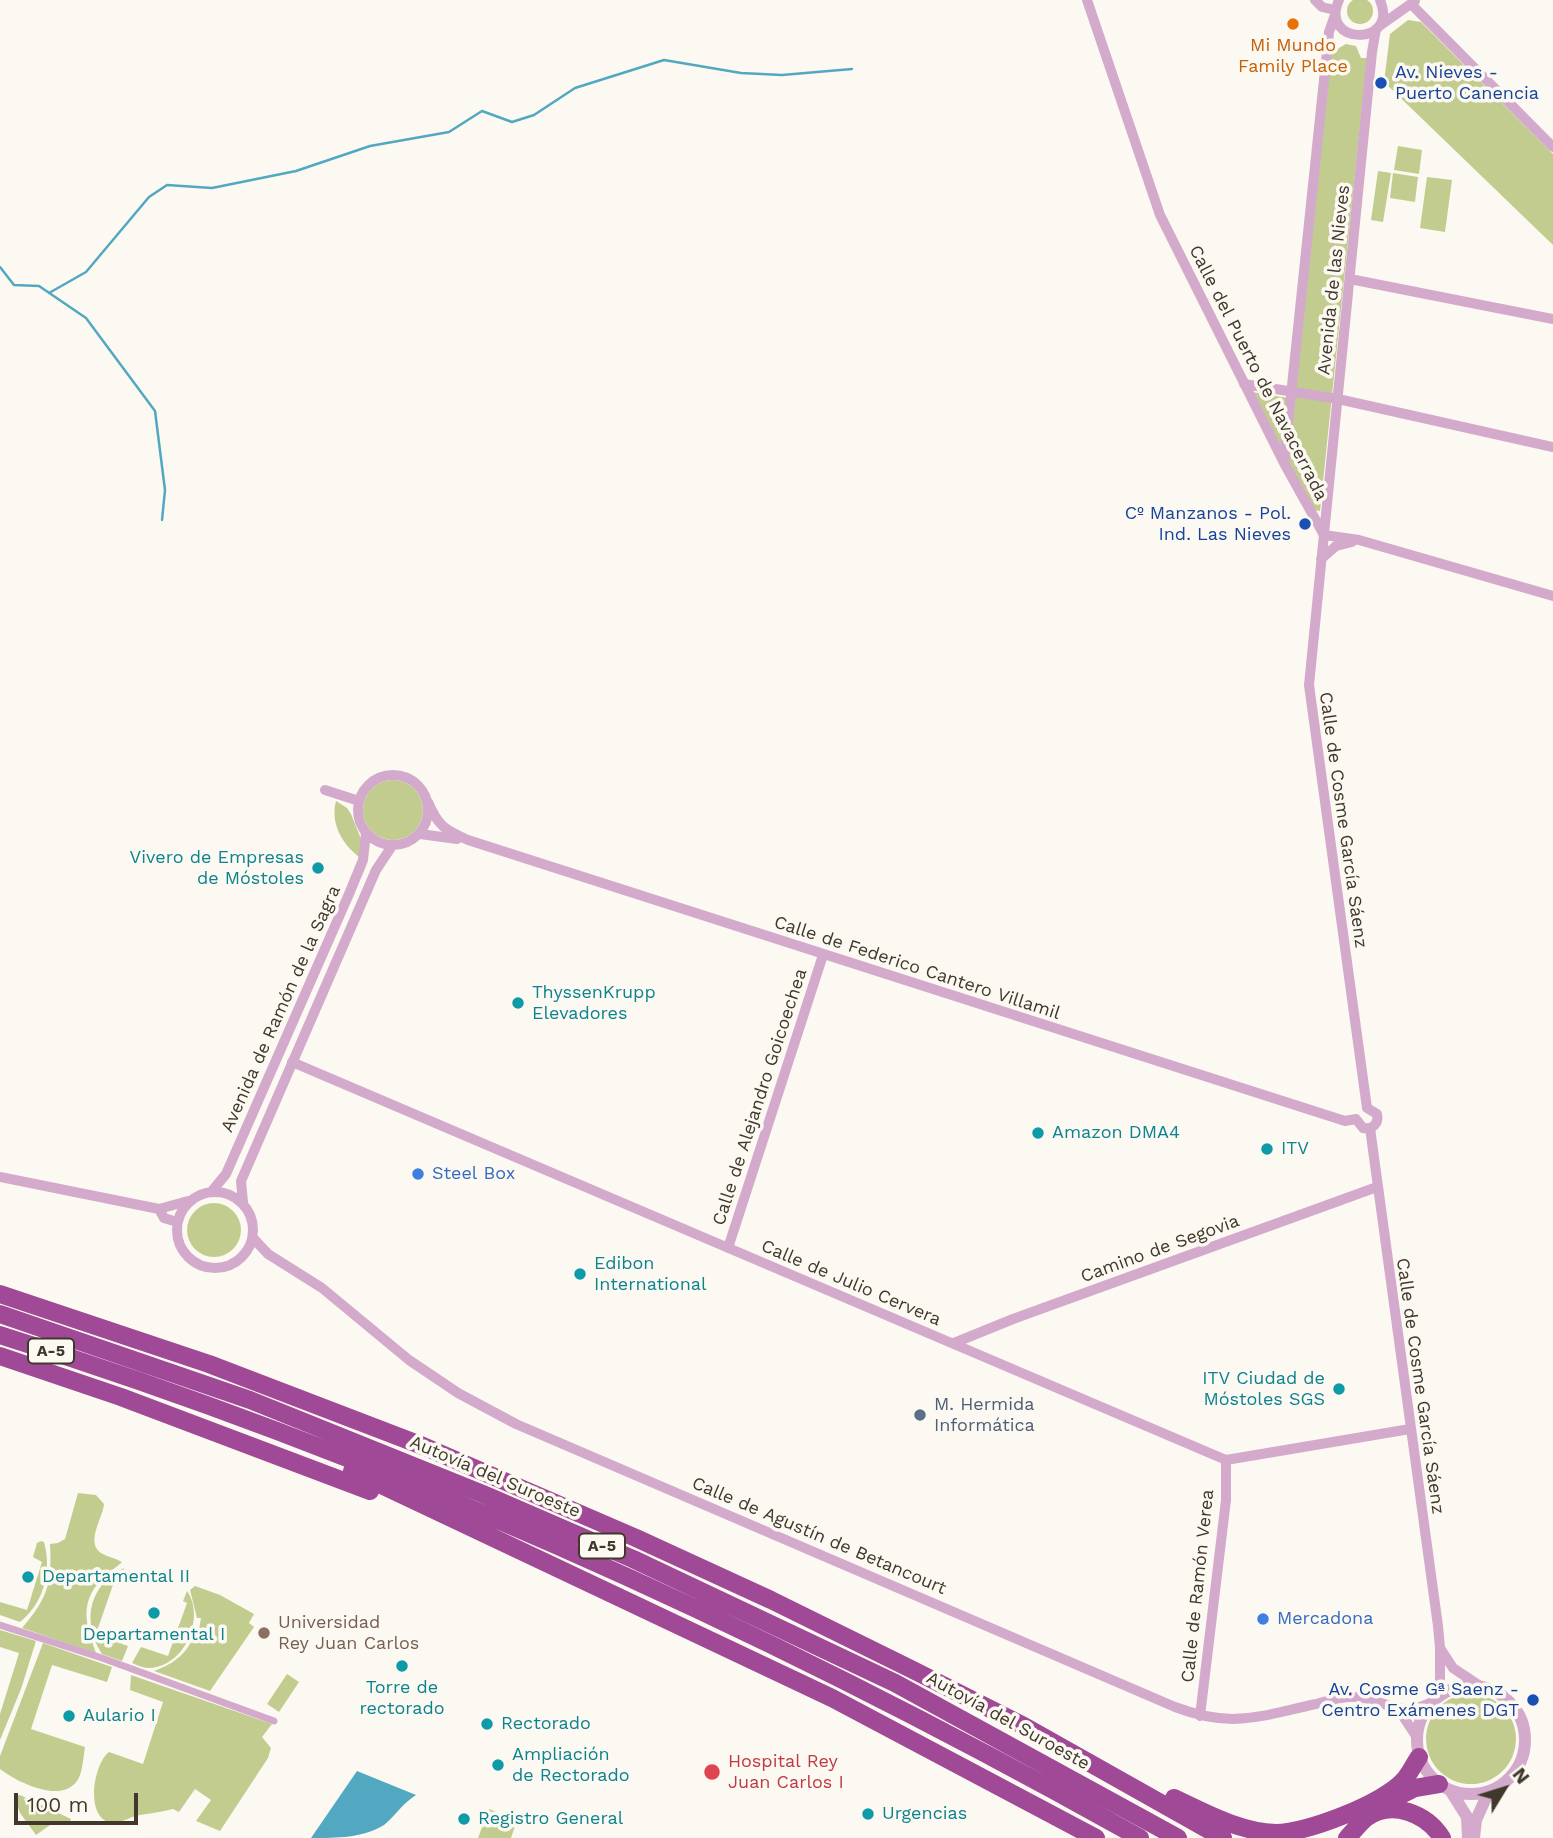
<!DOCTYPE html>
<html>
<head>
<meta charset="utf-8">
<style>
  body { margin:0 }
  #map { position:relative; width:1553px; height:1838px; overflow:hidden; background:#fcf9f2; font-family:"Work Sans",sans-serif }
  canvas { display:block }
  .north { position:absolute; left:1469px; top:1754px; width:70px; height:70px; -webkit-text-stroke:5px #fcf9f2; paint-order:stroke; rotate:52deg; font-size:19px; font-weight:700; line-height:28px; text-align:center; color:#40382b }
  .north::after { content:''; display:block; margin:auto; width:24px; height:32px; background:#40382b; clip-path:polygon(50% 0,100% 100%,50% 72%,0 100%) }
  .scale { position:absolute; left:14px; top:1793px; width:124px; height:32px; box-sizing:border-box; border:4px solid #40382b; border-top:0; padding-left:9px; font-size:21px; line-height:24px; white-space:nowrap; color:#40382b; -webkit-text-stroke:5px #fcf9f2; paint-order:stroke }
</style>
</head>
<body>
<div id="map">
<canvas width="1553" height="1838"></canvas>
<div class="north">N</div>
<div class="scale">100 m</div>
</div>
<script>
const g = document.querySelector('canvas').getContext('2d');
g.lineJoin = 'round';
function fillPath(path, color) { g.fillStyle = color; g.fill(path, 'evenodd'); }
function trace(path, color, width, dash) { g.strokeStyle = color; g.lineWidth = width; g.lineCap = dash ? 'butt' : 'round'; g.setLineDash(dash || []); g.stroke(path); }
function drawText(font, color, halo, rows, align = 'center') {
  g.font = font + ' "Work Sans",sans-serif'; g.lineWidth = 7; g.setLineDash([]); g.textBaseline = 'middle'; g.strokeStyle = halo; g.fillStyle = color; for (const [text, x, y, turn = 0] of rows) {
    g.save(); g.translate(x, y); g.rotate((+turn || 0) * Math.PI / 180); g.textAlign = isNaN(turn) ? turn : align; if (halo) g.strokeText(text, 0, 0); g.fillText(text, 0, 0); g.restore();
  }
}
fillPath(new Path2D(`
  M1347 11a13 13 0 1 1 26 0a13 13 0 1 1-26 0Z
  M1408,20L1421,22L1553,154V245L1384,82L1390,34Z
  M1346,44L1356,46L1361,58H1367L1320,511L1313,510L1252,392L1294,399L1331,50L1333,46L1337,49Z
  M1398,146L1422,150L1419,174L1394,170Z
  M1378,171L1391,173L1383,222L1371,220Z
  M1393,173L1418,177L1415,202L1390,198Z
  M1427,177L1452,180L1445,232L1420,228Z
  M363 810a30 30 0 1 1 60 0a30 30 0 1 1-60 0Z
  M336,801L347,808L351,814L361,839L359,857C342,844 330,823 336,801Z
  M187 1230a27 27 0 1 1 54 0a27 27 0 1 1-54 0Z
  M78,1493L96,1495L104,1504C103,1518 85,1542 101,1553C107,1557 116,1558 122,1562C116,1568 107,1573 101,1580C79,1604 86,1625 96,1653L22,1628C48,1598 52,1583 50,1544L58,1543L65,1539Z
  M41,1541L44,1542C52,1571 44,1603 20,1622L0,1615V1602L27,1610L42,1562L33,1557L37,1543Z
  M124,1568L121,1580L115,1579L97,1631L122,1641V1644L128,1646L122,1661L102,1654C81,1622 89,1585 124,1568Z
  M195,1586L220,1595L254,1614L249,1623L254,1627L210,1691L154,1671C176,1663 189,1652 196,1630H199L201,1618H197L190,1590Z
  M187,1591C206,1618 184,1668 148,1668C143,1668 137,1665 132,1663L141,1647L168,1656L187,1603L183,1601Z
  M0,1630L36,1641L21,1689L0,1740V1714L19,1653L0,1647Z
  M43,1643L112,1667L107,1682L52,1665L31,1729L85,1747C83,1758 83,1772 77,1781C61,1804 17,1782 0,1769V1756Z
  M287,1674L299,1682L279,1712L267,1704Z
  M131,1675L272,1724L262,1737L271,1748L268,1758L220,1831L196,1821L211,1800L195,1789L179,1812L173,1809C161,1812 151,1813 140,1815C131,1816 122,1823 113,1823C84,1821 93,1764 109,1752L143,1764L163,1702L130,1690Z
  M1426 1739a45 45 0 1 1 90 0a45 45 0 1 1-90 0Z
  M20,1795L71,1819L70,1822L53,1823L36,1835L20,1813L14,1797Z
  M489,1809L517,1820L511,1838H478Z`), '#c3cc8f');
fillPath(new Path2D(`
  M357,1771L416,1795C403,1803 396,1815 384,1825C363,1838 337,1838 311,1838Z`), '#52a8c0');
trace(new Path2D(`
  M0,267L14,285L39,286L86,318L155,411L165,490L162,520
  M49,293L86,272L149,197L167,185L212,188L296,171L370,146L449,132L482,111L512,122L534,115L575,88L664,60L741,73L782,75L852,69`), '#52a8c0', 2.5);
trace(new Path2D(`
  M0,1625L102,1658L274,1721`), '#d4aacc', 7);
trace(new Path2D(`
  M1087,0L1160,215L1284,463L1324,535
  M1315,0L1322,7L1335,10
  M1339,0C1318,46 1400,47 1380,0
  M1411,4L1553,147
  M1378,27L1415,1
  M1350,279L1553,319
  M1244,384L1338,399L1553,447
  M1284,462L1329,32L1335,15
  M1324,535L1359,540L1553,596
  M1321,559L1336,546L1352,542
  M358 810a35 35 0 1 1 70 0a35 35 0 1 1-70 0Z
  M325,790L359,801
  M428,802C438,826 445,830 468,840L1345,1121L1356,1119
  M420,834L457,839
  M292,1062L1226,1460L1410,1429
  M1367,1108L1309,685L1372,52L1376,29
  M1356,1119L1363,1128C1373,1130 1379,1123 1377,1114L1367,1108
  M1370,1128L1438,1626L1440,1648V1695
  M0,1177L159,1209L188,1201
  M212,1191L226,1174L349,894L363,860L366,833
  M177 1230a38 38 0 1 1 76 0a38 38 0 1 1-76 0Z
  M243,1202L241,1181L376,870L392,846
  M159,1209L164,1218L177,1222
  M253,1238L268,1254L322,1288L409,1360L458,1393L516,1424L1175,1707C1233,1729 1259,1716 1316,1704C1328,1701 1342,1696 1353,1697C1386,1698 1396,1719 1430,1703
  M728,1248L823,955
  M954,1343L1013,1319L1377,1187
  M1440,1648L1453,1668L1480,1686
  M1399,1710L1416,1736
  M1200,1716L1226,1500V1460`), '#d4aacc', 10);
trace(new Path2D(`
  M1417 1740a54 54 0 1 1 108 0a54 54 0 1 1-108 0Z
  M1450,1790L1467,1817L1468,1838
  M1474,1838L1476,1820L1489,1791`), '#d4aacc', 12);
trace(new Path2D(`
  M0,1294L209,1364L423,1446L636,1538L771,1600L913,1670L1024,1726L1223,1838
  M0,1314L250,1400L483,1494L633,1559L895,1683L1178,1838
  M0,1335C398,1460 777,1634 1140,1838
  M0,1356L121,1397L370,1491
  M352,1471L832,1698L1096,1838
  M1174,1798C1206,1813 1240,1832 1276,1833C1307,1833 1384,1803 1404,1780C1410,1773 1414,1764 1419,1757
  M1393,1799L1415,1788L1439,1784
  M1347,1838C1353,1832 1359,1824 1366,1818C1392,1799 1427,1814 1442,1838`), '#a04996', 18);
for (const [x, y, r, color] of [
  [1293,24,7,"#e8710a"],
  [1381,83,7,"#1a4fb4"],
  [1305,524,7,"#1a4fb4"],
  [318,868,7,"#0f9aa8"],
  [518,1003,7,"#0f9aa8"],
  [1038,1133,7,"#0f9aa8"],
  [1267,1149,7,"#0f9aa8"],
  [418,1174,7,"#3f7fe0"],
  [580,1274,7,"#0f9aa8"],
  [1339,1389,7,"#0f9aa8"],
  [920,1415,7,"#5c6f8a"],
  [28,1577,7,"#0f9aa8"],
  [154,1613,7,"#0f9aa8"],
  [1263,1619,7,"#3f7fe0"],
  [264,1633,7,"#8d6e63"],
  [402,1666,7,"#0f9aa8"],
  [1533,1700,7,"#1a4fb4"],
  [69,1716,7,"#0f9aa8"],
  [487,1724,7,"#0f9aa8"],
  [498,1765,7,"#0f9aa8"],
  [712,1772,9,"#e0444e"],
  [868,1814,7,"#0f9aa8"],
  [464,1819,7,"#0f9aa8"]
]) { const dot = new Path2D(); dot.arc(x, y, r, 0, 2 * Math.PI); g.fillStyle = color; g.fill(dot); trace(dot, '#fcf9f2', 2.5); }
for (const [x, y, w] of [
  [51,1351,46],
  [602,1546,46]
]) { const box = new Path2D(); box.roundRect(x - w / 2, y - 12.5, w, 25, 5); g.fillStyle = '#fcf9f2'; g.fill(box); trace(box, '#40382b', 2); }
drawText('bold 16px', '#40382b', null, [
  ["A-5",51,1351],
  ["A-5",602,1546]
]);
drawText('18px', '#c56008', '#fcf9f2', [
  ["Mi Mundo",1293,46],
  ["Family Place",1293,67]
]);
drawText('18px', '#164399', '#fcf9f2', [
  ["Av. Nieves -",1395,73,"left"],
  ["Puerto Canencia",1395,94,"left"],
  ["Cº Manzanos - Pol.",1291,514],
  ["Ind. Las Nieves",1291,535],
  ["Av. Cosme Gª Saenz -",1519,1690],
  ["Centro Exámenes DGT",1519,1711]
], 'right');
drawText('18px', '#40382b', '#fcf9f2', [
  ["Avenida de las Nieves",1334,280,-84],
  ["Calle del Puerto de Navacerrada",1258,373,63],
  ["Calle de Cosme García Sáenz",1343,820,82],
  ["Calle de Federico Cantero Villamil",917,968,18],
  ["Avenida de Ramón de la Sagra",281,1009,-66],
  ["Calle de Alejandro Goicoechea",760,1097,-72],
  ["Camino de Segovia",1160,1249,-20],
  ["Calle de Julio Cervera",851,1283,23],
  ["Calle de Cosme García Sáenz",1420,1386,82],
  ["Autovía del Suroeste",495,1477,23],
  ["Calle de Agustín de Betancourt",819,1536,23],
  ["Calle de Ramón Verea",1198,1586,-84],
  ["Autovía del Suroeste",1008,1721,29]
]);
drawText('18px', '#0d838f', '#fcf9f2', [
  ["Vivero de Empresas",304,858,"right"],
  ["de Móstoles",304,879,"right"],
  ["ThyssenKrupp",532,993],
  ["Elevadores",532,1014],
  ["Amazon DMA4",1052,1133],
  ["ITV",1281,1149],
  ["Edibon",594,1264],
  ["International",594,1285],
  ["ITV Ciudad de",1325,1379,"right"],
  ["Móstoles SGS",1325,1400,"right"],
  ["Departamental II",42,1577],
  ["Departamental I",154,1635,"center"],
  ["Torre de",402,1688,"center"],
  ["rectorado",402,1709,"center"],
  ["Aulario I",83,1716],
  ["Rectorado",501,1724],
  ["Ampliación",512,1755],
  ["de Rectorado",512,1776],
  ["Urgencias",882,1814],
  ["Registro General",478,1819]
], 'left');
drawText('18px', '#366cbe', '#fcf9f2', [
  ["Steel Box",432,1174],
  ["Mercadona",1277,1619]
], 'left');
drawText('18px', '#4e5e75', '#fcf9f2', [
  ["M. Hermida",934,1405],
  ["Informática",934,1426]
], 'left');
drawText('18px', '#785e54', '#fcf9f2', [
  ["Universidad",278,1623],
  ["Rey Juan Carlos",278,1644]
], 'left');
drawText('18px', '#be3a42', '#fcf9f2', [
  ["Hospital Rey",728,1762],
  ["Juan Carlos I",728,1783]
], 'left');
</script>
</body>
</html>
